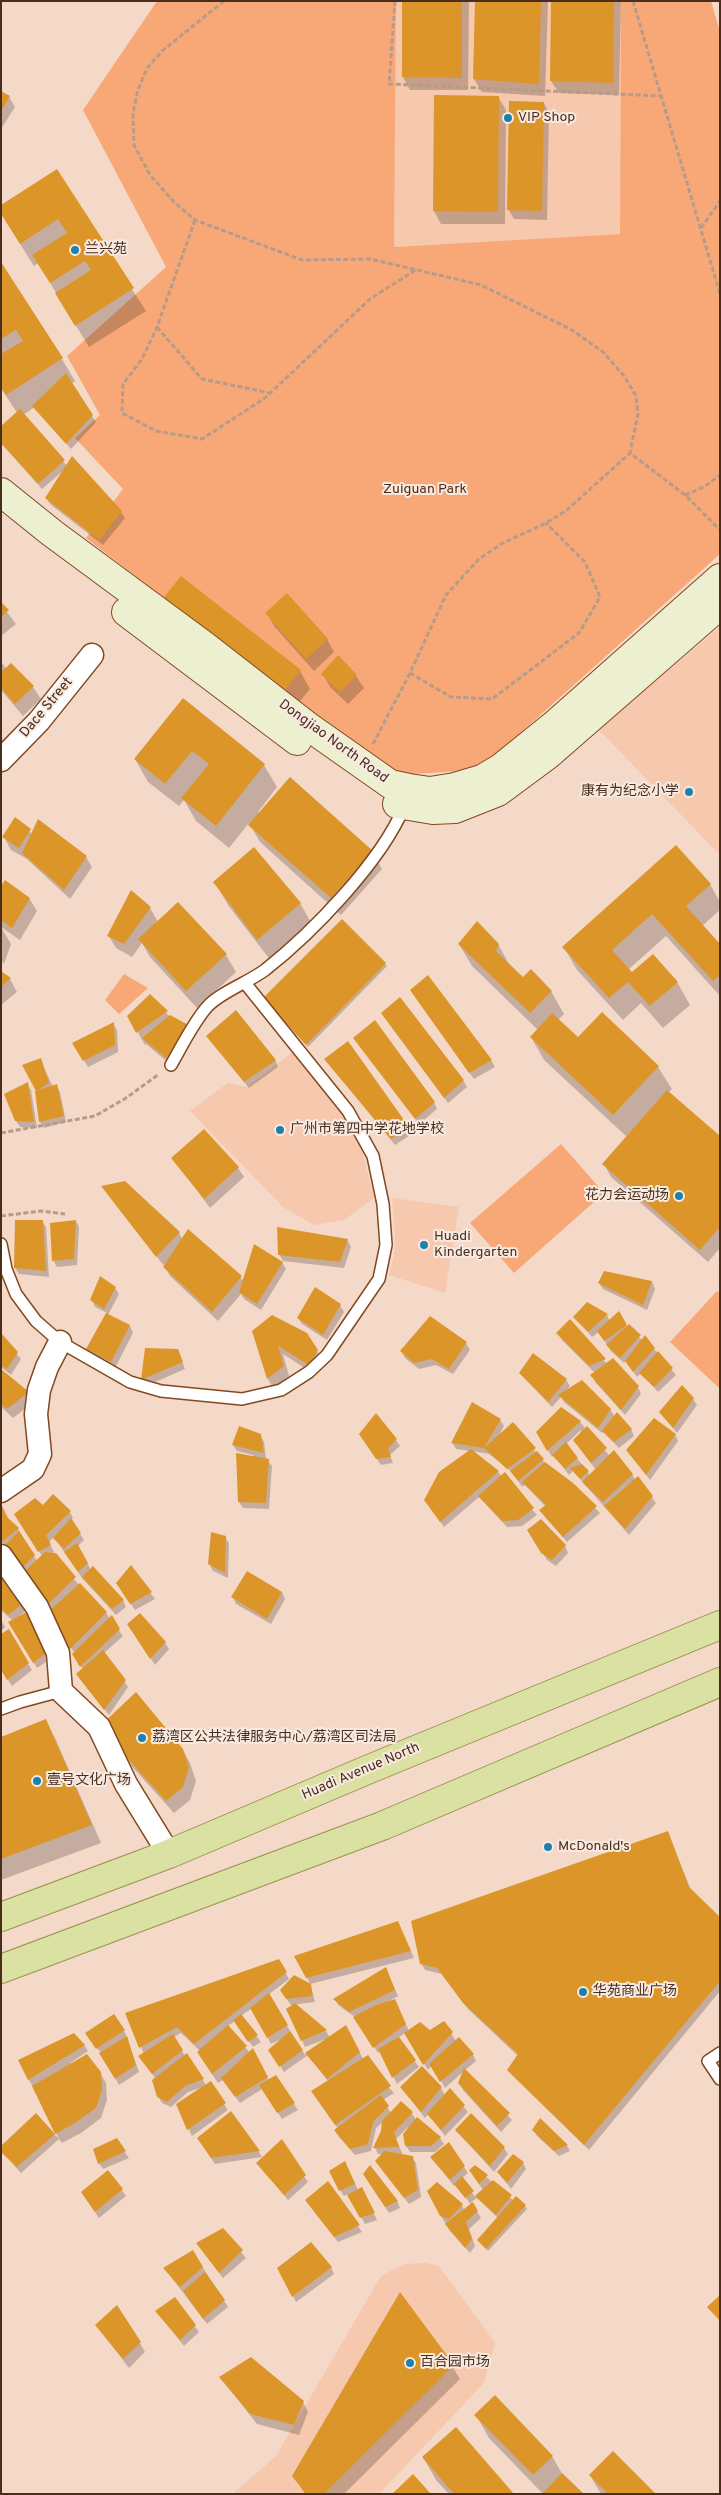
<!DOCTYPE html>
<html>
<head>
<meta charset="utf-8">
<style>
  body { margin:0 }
  #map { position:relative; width:721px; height:2495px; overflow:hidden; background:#f5d9c8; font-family:Overpass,sans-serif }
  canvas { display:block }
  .frame { position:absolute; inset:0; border:2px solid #492e1d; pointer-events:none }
</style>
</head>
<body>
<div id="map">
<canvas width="721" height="2495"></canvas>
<div class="frame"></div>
</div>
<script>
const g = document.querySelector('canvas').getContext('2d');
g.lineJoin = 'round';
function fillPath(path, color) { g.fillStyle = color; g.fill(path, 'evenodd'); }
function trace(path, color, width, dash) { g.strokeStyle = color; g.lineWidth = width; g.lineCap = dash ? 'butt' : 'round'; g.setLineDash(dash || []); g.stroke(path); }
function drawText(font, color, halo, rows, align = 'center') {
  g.font = font + ' Overpass,"Noto Sans SC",sans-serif'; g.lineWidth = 4; g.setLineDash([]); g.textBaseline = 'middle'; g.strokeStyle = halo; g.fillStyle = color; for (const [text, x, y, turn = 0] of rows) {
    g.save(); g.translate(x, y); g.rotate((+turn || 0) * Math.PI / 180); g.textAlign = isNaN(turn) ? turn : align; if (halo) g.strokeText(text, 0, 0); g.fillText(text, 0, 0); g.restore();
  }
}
fillPath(new Path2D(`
  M396,1H621L620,234L393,247Z
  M720,627V855L598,729Z
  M293,1052L341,1110L362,1150L374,1198L344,1220L314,1225L283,1207L190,1111L228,1083L246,1087Z
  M392,1198L459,1207L445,1293L389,1275L394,1256L395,1234Z
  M426,2263L439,2266L495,2343L484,2383L379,2494H232L276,2456L381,2276L404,2264Z`), '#f6c8ad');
fillPath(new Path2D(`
  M157,1H396L394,247L620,234L621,1H711L720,32V554L479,770L395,775L86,538L123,489L75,438L100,415L67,356L166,267L83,110Z
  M124,974L148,988L119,1014L105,1000Z
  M561,1144L604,1193L514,1273L470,1223Z
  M717,1291L720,1293V1389L670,1342Z`), '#f8a876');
fillPath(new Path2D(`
  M403,1H469L468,90H410L403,77Z
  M476,1H548L545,96L482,92L474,79Z
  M553,1H621L619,95L559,93L551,81Z
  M1,92L9,97L15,107L1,129Z
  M498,97L506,110L505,224H441L434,211Z
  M544,103L549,113L547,220L514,219L508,209Z
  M56,171L146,311L89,347L38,263L34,266L12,231Z
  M1,265L62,359L75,381L71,384L96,422L71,449L35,407L23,415L67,466L121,512L125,518L103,545L50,504L46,498L64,470L42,489L1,443L17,413L1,388Z
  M1,604L16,624L1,636Z
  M267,613L327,639L334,652L314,671L274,626Z
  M173,619L300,671L310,689L291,712Z
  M1,661L6,669L11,665L33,687L41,699L23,716L1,690Z
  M323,674L356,676L364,688L348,704L330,687Z
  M183,700L264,765L277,787L258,812L259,813L372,851L382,869L341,915L260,842L249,823L229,848L196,821L184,800L179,806L148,782L135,759Z
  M15,819L32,834L86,857L92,867L70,899L27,859L11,850L4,837Z
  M215,882L300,903L313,926L271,961L228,905Z
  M710,884L720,902V910L702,926L720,946V996L666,936L629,969L632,974L677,982L690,1005L663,1028L641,1003L623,1020L577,970L564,947Z
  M1,889L29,898L37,911L20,940L1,927Z
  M150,908L158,922L226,955L236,972L197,1008L150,957L142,943L132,957L116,948L109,936Z
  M1,927L11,944L4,964L1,959Z
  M459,944H498L511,968L523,979L551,991L564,1014L558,1020L578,1039L658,1067L672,1089L669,1092L720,1137V1248L708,1262L611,1177L604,1164L627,1137L544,1060L531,1037L538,1030L472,966Z
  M385,964L387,966L308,1047L266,1001Z
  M1,973L10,979L17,992L1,1005Z
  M150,996L170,1017L191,1028L170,1064L146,1044L145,1045L129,1017Z
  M415,997L491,1060L495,1067L474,1079Z
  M386,1019L463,1080L467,1087L448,1103Z
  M113,1024L117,1030L118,1052L88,1067L74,1044Z
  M207,1036L275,1060L278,1067L249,1088Z
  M348,1042L412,1134L395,1145L325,1059Z
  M359,1044L434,1102L437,1109L419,1124Z
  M40,1059L53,1087L57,1086L60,1092L66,1122L44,1128L40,1122L38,1092L24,1066Z
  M27,1084L31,1090L37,1128L20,1127L16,1121Z
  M173,1158L238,1168L244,1177L210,1208Z
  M103,1186L179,1233L183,1240L188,1231L244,1281L282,1262L286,1269L261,1310L244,1299L241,1294L218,1321L170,1276L165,1267L168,1262L163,1265Z
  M42,1221L46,1227L49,1277L19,1274L15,1268Z
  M76,1221L79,1227L77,1265L57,1267L53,1260Z
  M278,1229L348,1241L351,1247L344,1268L283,1261L279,1254Z
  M604,1272L652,1282L655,1289L647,1310L603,1289L599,1283Z
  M115,1288L119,1294L108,1315L130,1326L133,1333L115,1368L91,1355L87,1349L107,1313L95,1307L92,1300Z
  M340,1305L344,1312L327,1340L302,1324L298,1318Z
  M619,1313L627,1328L654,1349L676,1375L658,1392L641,1373L637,1377L626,1361L624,1363L611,1351L599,1332L592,1337L575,1317L607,1315L610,1321Z
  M430,1318L466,1343L470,1350L453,1374L436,1365L419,1369L405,1358L402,1352Z
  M570,1321L607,1364L638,1387L641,1394L625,1415L595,1382L592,1376L595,1373L562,1340L558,1333Z
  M254,1332L317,1351L322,1361L314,1374L283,1354L289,1376L273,1388L268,1379Z
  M1,1335L21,1359L11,1375L1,1367Z
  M146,1350H178L185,1369L146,1386L142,1380Z
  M1,1370L28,1393L34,1402L13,1418L1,1407Z
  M520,1373L566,1380L570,1386L565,1392L610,1409L615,1417L631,1429L634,1436L619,1448L603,1432L602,1433L564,1402L561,1397L552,1407Z
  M693,1399L697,1405L677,1433L660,1412Z
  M500,1420L504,1426L498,1437L513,1424L546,1464L572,1484L600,1513L567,1542L545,1517L541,1511L546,1507L525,1485L522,1487L513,1473L489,1454L472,1451L498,1472L537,1515L522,1526L507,1527L479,1497L444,1527L430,1507L470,1451L456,1449L452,1442Z
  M580,1422L610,1456L632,1474L635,1480L638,1478L656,1503L629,1535L573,1471L569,1475L554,1455L552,1457L537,1432ZM581,1430L578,1446L596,1470L590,1475L566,1444Z
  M675,1434L678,1441L650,1480L632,1456Z
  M260,1435L264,1442L266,1459L272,1466L269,1509L243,1508L239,1502L253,1455L237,1451L233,1445Z
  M364,1440H396L400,1446L390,1455L393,1463L381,1465Z
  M1,1506L8,1520L18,1529L37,1561L42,1556L16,1514L43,1506L70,1512L73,1518L71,1520L84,1540L78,1546L91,1570L123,1600L126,1607L116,1615L82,1578L54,1537L49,1542L54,1552L50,1554L106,1613L123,1636L104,1653L128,1687L109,1715L81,1680L83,1670L75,1654L1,1540Z
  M529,1530L565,1546L568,1553L556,1566L547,1560Z
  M225,1537L229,1543L228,1578L213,1571L209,1564Z
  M131,1567L155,1599L135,1610L121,1590Z
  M1,1579L28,1609L19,1616L52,1658L37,1668L10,1623L13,1621L1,1610Z
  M282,1592L285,1599L271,1624L236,1604L233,1597Z
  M1,1620L5,1627L1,1631Z
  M132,1630L165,1643L169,1649L155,1665Z
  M8,1631L32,1670L12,1686L1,1669Z
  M45,1720L55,1738L101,1843L1,1880V1738Z
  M108,1740L182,1749L190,1763L196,1781L190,1800L174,1813Z
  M668,1833L691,1890L720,1919V1991L589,2150L513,2076L509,2070L518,2056L468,2009L442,1974L425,1970L421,1963Z
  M401,1929L414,1958L310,1984L307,1977Z
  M279,1961L289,1979L268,1995L305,2055L329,2038L305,2047L302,2040L295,2005L326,2031L330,2038L350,2033L363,2059L394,2093L383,2100L391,2113H412L416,2120L440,2138L444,2144L435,2152H410L406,2146L408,2127L396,2139L403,2155L412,2157L416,2163L421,2197L409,2204L380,2167L383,2154H378L375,2148L382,2132L384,2121L376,2128L371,2151L355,2155L339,2137L335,2131L338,2129L316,2097L328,2081L308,2055L284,2072L274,2056L285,2037L271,2044L252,2008L241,2016L261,2042L253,2047L235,2021L228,2026L250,2053L256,2056L269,2080L275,2076L298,2110L282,2119L262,2089L240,2103L223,2080L218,2083L204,2062L200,2051L181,2033L174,2037L185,2056L187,2055L206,2085L210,2082L228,2110L192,2136L177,2104L200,2088L188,2092L171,2107L162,2103L158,2096L155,2078L140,2057L144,2054L127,2014Z
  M386,1969L398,1996L387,2002L398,2007L409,2031L451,2033L456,2041L473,2055L476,2061L465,2070L512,2120L501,2132L463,2090L459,2083L464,2071L445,2088L432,2065L428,2070L405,2033L398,2038L419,2067L397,2084L381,2051L378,2053L355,2017L338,2005L335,1999Z
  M310,1985L315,2002L291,2005L285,1997Z
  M124,2030L139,2072L119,2085L102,2054L90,2040Z
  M84,2045L88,2051L70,2063L100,2073L106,2083L107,2100L101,2118L81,2133L62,2143L59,2139L21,2173L1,2151L36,2115L59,2139L19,2060Z
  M401,2087L441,2088L445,2095L450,2090L468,2112L445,2136L428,2114L425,2118Z
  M231,2113L259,2152L262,2157L215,2164L202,2145Z
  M540,2120L567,2146L570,2151L559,2156L537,2136L534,2130Z
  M456,2130L504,2148L508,2154L494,2172Z
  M116,2140L129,2158L103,2169L99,2163Z
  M432,2158L464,2167L468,2173L462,2178L475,2197L483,2190L474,2177L475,2167L514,2201L525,2206L527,2209L488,2251L478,2240L498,2218L477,2198L471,2202L481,2218L469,2229L475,2246L470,2253L450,2231L441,2216L462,2205L464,2210L471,2205L456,2184L454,2186Z
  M257,2163L304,2176L308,2182L288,2200Z
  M523,2163L526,2169L511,2189L499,2173Z
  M348,2168L358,2190L365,2195L377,2220L365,2224L348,2194L344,2196L340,2190Z
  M108,2172L126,2196L99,2218L82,2193Z
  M368,2181L397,2201L400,2208L389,2213Z
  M328,2183L362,2232L338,2242L310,2206Z
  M223,2229L246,2258L223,2278L198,2244Z
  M193,2252L228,2307L207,2324L165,2269Z
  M331,2267L334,2274L296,2302L293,2296Z
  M174,2299L199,2332L184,2346L156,2311Z
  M96,2325L140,2343L145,2352L129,2368Z
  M452,2366L460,2379L344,2494H305L294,2476Z
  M221,2378L303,2402L308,2412L299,2435L257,2424Z
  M476,2415L552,2456L564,2477L543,2494L489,2438Z
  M423,2457L512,2494H449L436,2480Z
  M590,2475L654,2494H601Z`), '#0003');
fillPath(new Path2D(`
  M402,1H462V78L402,77Z
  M475,1H541L539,84L473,79Z
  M551,1H614L613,83L550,81Z
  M1,91L10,96L1,111Z
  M434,95L499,96L498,212L433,211Z
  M509,101L544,102L542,211L507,210Z
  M57,169L134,288L75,326L55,293L91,270L85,261L50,283L32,255L67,233L58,219L20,244L1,214V205Z
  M1,262L63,358L6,395L1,388V354L23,341L16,330L1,339Z
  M66,373L93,415L66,444L32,406Z
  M20,409L65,460L38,484L1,443V426Z
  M72,456L122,511L99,540L45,498Z
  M181,576L301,670L281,695L161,601Z
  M287,593L328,639L306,659L265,613Z
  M1,602L9,610L1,617Z
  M338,655L357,675L340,692L321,674Z
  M11,663L34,686L15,704L1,688V672Z
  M183,698L265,764L216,826L181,798L209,764L192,751L165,784L134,759Z
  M290,777L373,851L331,898L248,825Z
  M15,817L31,829L19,848L2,837Z
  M38,819L87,856L64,890L22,853Z
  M676,845L711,884L686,906L720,944V975L713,981L652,914L612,950L632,972L653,954L678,982L650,1006L628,982L609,998L562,947Z
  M254,847L301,903L257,940L213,882Z
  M5,880L30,898L12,928L1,920V886Z
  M131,890L151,907L124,944L107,936Z
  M178,902L227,954L186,991L138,939Z
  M342,919L386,963L306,1045L263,998Z
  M477,921L499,944L496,951L523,977L531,969L552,991L530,1013L458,944Z
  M1,971L11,978L1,987Z
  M428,975L492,1060L469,1073L410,990Z
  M150,994L168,1011L136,1033L127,1016Z
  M400,997L464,1080L444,1098L381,1013Z
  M236,1010L276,1060L244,1082L206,1036Z
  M602,1012L659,1066L613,1115L530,1037L552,1013L578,1037Z
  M170,1015L192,1027L166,1058L142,1038Z
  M375,1020L435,1102L415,1119L353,1038Z
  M114,1022L115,1045L83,1061L72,1043Z
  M348,1041L409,1127L391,1139L324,1059Z
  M41,1058L49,1083L36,1091L22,1065Z
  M28,1082L34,1122L15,1121L4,1094Z
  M57,1084L64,1116L39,1122L35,1091Z
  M667,1090L720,1136V1227L700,1250L602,1164Z
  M204,1129L239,1167L204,1199L171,1158Z
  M125,1181L180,1232L156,1257L101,1186Z
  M15,1220H43L46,1271L14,1268Z
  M76,1220L74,1259L52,1261L50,1223Z
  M277,1227L348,1239L340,1262L278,1255Z
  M188,1229L242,1276L212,1312L163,1267Z
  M254,1244L283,1262L257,1304L239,1292Z
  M604,1271L652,1281L643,1305L598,1283Z
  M100,1276L116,1287L104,1309L90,1300Z
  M315,1287L341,1304L323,1335L297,1318Z
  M587,1302L608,1314L588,1332L573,1317Z
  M619,1311L627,1325L604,1341L597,1331Z
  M106,1313L130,1325L111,1362L86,1349Z
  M272,1315L307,1333L318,1350L309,1365L278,1346L284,1366L267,1379L252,1331Z
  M430,1316L467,1342L449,1369L432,1359L414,1363L400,1351Z
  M570,1319L606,1359L589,1366L556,1333Z
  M629,1324L641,1335L620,1358L606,1345Z
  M1,1333L18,1352L7,1369L1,1365Z
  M645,1335L655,1348L633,1372L625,1361Z
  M145,1348L178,1349L183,1362L141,1380Z
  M658,1351L673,1368L654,1387L639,1373Z
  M533,1353L567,1379L548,1402L519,1373Z
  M613,1358L639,1386L621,1410L590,1375Z
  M1,1369L29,1392L7,1409L1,1404Z
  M582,1380L611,1409L598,1428L558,1395Z
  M682,1385L694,1398L673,1428L659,1412Z
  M472,1402L501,1419L484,1448L451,1443Z
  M561,1407L581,1421L547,1451L536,1432Z
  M617,1412L632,1429L614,1442L602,1431Z
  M376,1413L397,1439L388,1448L391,1457L376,1459L359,1434Z
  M654,1418L676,1434L646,1475L626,1450Z
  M513,1422L536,1448L507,1469L484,1448Z
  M239,1426L261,1434L264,1453L232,1445Z
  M587,1426L607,1448L591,1463L573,1440Z
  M566,1442L578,1458L565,1469L552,1455Z
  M471,1449L499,1471L440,1522L424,1500L439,1472Z
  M614,1450L633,1474L603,1502L582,1482Z
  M537,1451L544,1459L518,1481L510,1471Z
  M236,1453L269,1459L266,1503L238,1502Z
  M545,1462L573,1483L597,1506L563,1537L539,1510L546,1505L522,1482Z
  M582,1464L589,1471L580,1479L570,1468Z
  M505,1472L534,1508L518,1520L502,1521L478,1496Z
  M638,1476L653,1496L625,1529L604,1506Z
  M53,1494L71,1511L46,1535L51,1545L38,1552L14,1514L35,1498L43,1505Z
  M1,1504L8,1518L19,1528L3,1541L1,1539Z
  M71,1518L81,1533L64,1549L53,1538Z
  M541,1519L566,1545L552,1560L541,1553L527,1530Z
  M19,1531L35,1555L18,1572L3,1547Z
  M211,1532L226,1536L225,1573L208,1564Z
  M77,1543L88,1563L78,1572L64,1552Z
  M45,1552L56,1553L76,1577L43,1609L22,1574Z
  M131,1565L152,1592L130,1604L116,1583Z
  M93,1566L124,1600L112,1609L82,1577Z
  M247,1571L282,1592L267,1619L231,1597Z
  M7,1574L25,1602L8,1615L1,1609V1578Z
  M80,1583L107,1612L70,1649L47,1613Z
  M32,1609L49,1651L33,1663L8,1622Z
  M140,1613L166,1642L150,1659L127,1624Z
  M112,1615L120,1629L80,1667L72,1654Z
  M9,1629L29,1663L7,1680L1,1670V1634Z
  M103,1650L126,1680L104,1710L76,1674Z
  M136,1692L183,1749L189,1767L183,1787L166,1801L99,1727Z
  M46,1719L92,1825L1,1859V1737Z
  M668,1831L689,1887L720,1917V1981L584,2145L507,2070L518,2054L463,2003L437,1968L420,1964L411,1921Z
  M398,1921L411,1951L306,1978L294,1956Z
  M279,1959L287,1972L194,2044L177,2027L139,2048L125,2013Z
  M386,1967L395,1990L349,2012L333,1999Z
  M294,1975L311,1984L313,1996L286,1999L280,1990Z
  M269,1993L288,2025L267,2038L250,2008Z
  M395,1999L406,2024L373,2048L353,2017L376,2005Z
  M295,2003L327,2030L301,2041L286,2009Z
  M114,2014L125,2030L96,2049L85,2033Z
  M241,2014L258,2035L248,2042L233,2020Z
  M444,2021L453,2032L423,2065L404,2033L420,2022L430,2030Z
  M228,2025L247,2046L212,2074L197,2052Z
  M346,2025L360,2052L327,2079L305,2053Z
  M290,2031L303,2050L279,2067L268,2050Z
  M74,2033L85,2045L28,2080L18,2060Z
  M173,2034L183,2050L152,2074L138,2056Z
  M127,2036L136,2065L115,2079L99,2053Z
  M399,2037L416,2060L392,2078L378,2049Z
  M459,2037L474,2054L440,2082L429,2064Z
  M253,2048L268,2077L235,2097L221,2078Z
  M187,2053L204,2079L185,2086L167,2102L157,2097L152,2080Z
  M87,2054L101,2072L102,2089L96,2108L75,2123L55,2134L32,2086Z
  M368,2055L391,2086L335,2125L311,2091Z
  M422,2066L442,2087L421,2112L400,2087Z
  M464,2068L510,2113L497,2126L458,2083Z
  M276,2075L295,2103L277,2113L259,2085Z
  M211,2081L226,2103L187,2130L176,2104Z
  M450,2088L465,2105L441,2130L427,2114Z
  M381,2095L389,2106L373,2122L368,2144L350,2149L334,2130Z
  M401,2101L413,2112L394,2132L399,2147L373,2148L381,2131L382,2121Z
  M231,2111L260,2151L211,2158L197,2138Z
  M36,2113L55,2134L17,2167L1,2152V2146Z
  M471,2113L505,2147L490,2166L455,2130Z
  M417,2117L441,2137L431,2146H405L403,2134Z
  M540,2118L568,2145L554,2151L532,2130Z
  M117,2138L126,2151L98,2164L93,2149Z
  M282,2139L306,2175L284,2195L256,2163Z
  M449,2142L465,2166L450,2180L430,2157Z
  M384,2151L413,2156L418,2190L404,2198L375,2161Z
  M513,2154L524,2162L507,2183L497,2172Z
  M345,2161L355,2184L339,2191L329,2171Z
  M370,2165L398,2201L385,2207L363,2174Z
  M475,2165L488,2175L479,2184L469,2170Z
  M108,2170L123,2189L95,2212L81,2192Z
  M462,2176L474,2191L465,2198L454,2184Z
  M493,2180L512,2195L496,2215L475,2196Z
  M328,2181L360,2225L334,2237L305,2200Z
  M437,2182L463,2204L449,2219L440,2216L427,2191Z
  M362,2187L375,2213L360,2218L347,2195Z
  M516,2196L526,2205L486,2249L477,2240Z
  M473,2202L478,2211L466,2222L472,2239L465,2248L445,2224Z
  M223,2228L243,2250L219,2273L196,2243Z
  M311,2242L332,2267L292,2297L277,2268Z
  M193,2250L203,2267L180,2287L163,2268Z
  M205,2272L225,2300L203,2319L183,2291Z
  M400,2292L454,2365L324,2494H306L292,2476Z
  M720,2295V2321L707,2307Z
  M175,2297L196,2325L180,2340L155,2311Z
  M117,2305L141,2342L123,2359L95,2325Z
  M251,2357L304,2401L294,2425L250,2414L219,2377Z
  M495,2395L553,2456L533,2475L474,2415Z
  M456,2427L514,2494H454L422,2457Z
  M613,2451L656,2494H608L589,2475Z
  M562,2473L584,2494H542Z
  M413,2474L431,2494H392Z`), '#db9528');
const service = new Path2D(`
  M171,1065C182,1046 193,1023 207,1007C219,993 249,982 265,970C312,933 381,862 404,807
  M1,1244L6,1269L16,1294L36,1321L60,1342L130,1382L161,1391L242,1399L281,1390L309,1372L327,1355L379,1279L386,1245L383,1204L373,1156L348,1111L245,983
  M1,1709L20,1702L61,1691
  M720,2053L708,2061L720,2079`);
const minor = new Path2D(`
  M1,760L39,721L92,655
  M1,1491L33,1469L40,1454L36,1414L39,1390L47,1367L60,1342
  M1,1556L37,1607L58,1653L61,1691L99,1727L126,1784L169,1854`);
const secondary = new Path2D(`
  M1,492L52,533L205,646L309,727L390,784L409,788L430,791L455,787L482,779L502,767L554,725L720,578
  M126,612L297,741
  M397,804L433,810L455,809L498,792L548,755L720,605`);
const primary = new Path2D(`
  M1,1917L169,1854L367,1770L720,1625
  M1,1969L382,1826L720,1682`);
trace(service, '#83481e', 14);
trace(minor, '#83481e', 25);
trace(secondary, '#83481e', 30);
trace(primary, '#98944c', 30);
trace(new Path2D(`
  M224,1L162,51L147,68L138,90L133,113L134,145L150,175L174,202L195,220L302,260L370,259L481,285L572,330L603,352L624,376L636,396L638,414L630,453
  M395,1L389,84L661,96
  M633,1L720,294
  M195,220L157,327L142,359L123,384L122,413L156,431L202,439L265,398L370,299L417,269
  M701,228L720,201
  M157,327L202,379L270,393
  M685,495L704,487L720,475
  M410,673L451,697L492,699L579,633L600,597L585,562L546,523
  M373,744L410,673L446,595L479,559L501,544L546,523L567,510L630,453L685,495L720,530
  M1,1133L95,1116L126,1098L159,1074
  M1,1216L41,1211L65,1214`), '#b79b8a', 3, [5, 2.5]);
trace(service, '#fff', 11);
trace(minor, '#fff', 22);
trace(secondary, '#edefd1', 28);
trace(primary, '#dbe0a3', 28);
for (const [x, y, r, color] of [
  [508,118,5,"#1d81ab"],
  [75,250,5,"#1d81ab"],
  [689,792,5,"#1d81ab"],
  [280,1130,5,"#1d81ab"],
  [679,1196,5,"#1d81ab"],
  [424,1245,5,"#1d81ab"],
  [142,1738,5,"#1d81ab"],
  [37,1781,5,"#1d81ab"],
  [548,1847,5,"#1d81ab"],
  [583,1992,5,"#1d81ab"],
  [410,2363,5,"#1d81ab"]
]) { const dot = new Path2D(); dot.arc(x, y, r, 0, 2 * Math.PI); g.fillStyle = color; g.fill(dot); trace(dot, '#f8e9e1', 2); }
drawText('14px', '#492e1d', '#f8e9e1', [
  ["VIP Shop",518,118],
  ["兰兴苑",85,250],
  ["康有为纪念小学",679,792,"right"],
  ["广州市第四中学花地学校",290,1130],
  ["花力会运动场",669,1196,"right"],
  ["Huadi",434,1237],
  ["Kindergarten",434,1253],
  ["荔湾区公共法律服务中心/荔湾区司法局",152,1738],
  ["壹号文化广场",47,1781],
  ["McDonald's",558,1847],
  ["华苑商业广场",593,1992],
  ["百合园市场",420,2363]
], 'left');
drawText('14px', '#522b10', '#f8e9e1', [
  ["Zuiguan Park",425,490]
]);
drawText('14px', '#492e1d', '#f8e9e1', [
  ["Dace Street",47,708,-50],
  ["Dongjiao North Road",333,742,36],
  ["Huadi Avenue North",361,1772,-23]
]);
</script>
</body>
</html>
